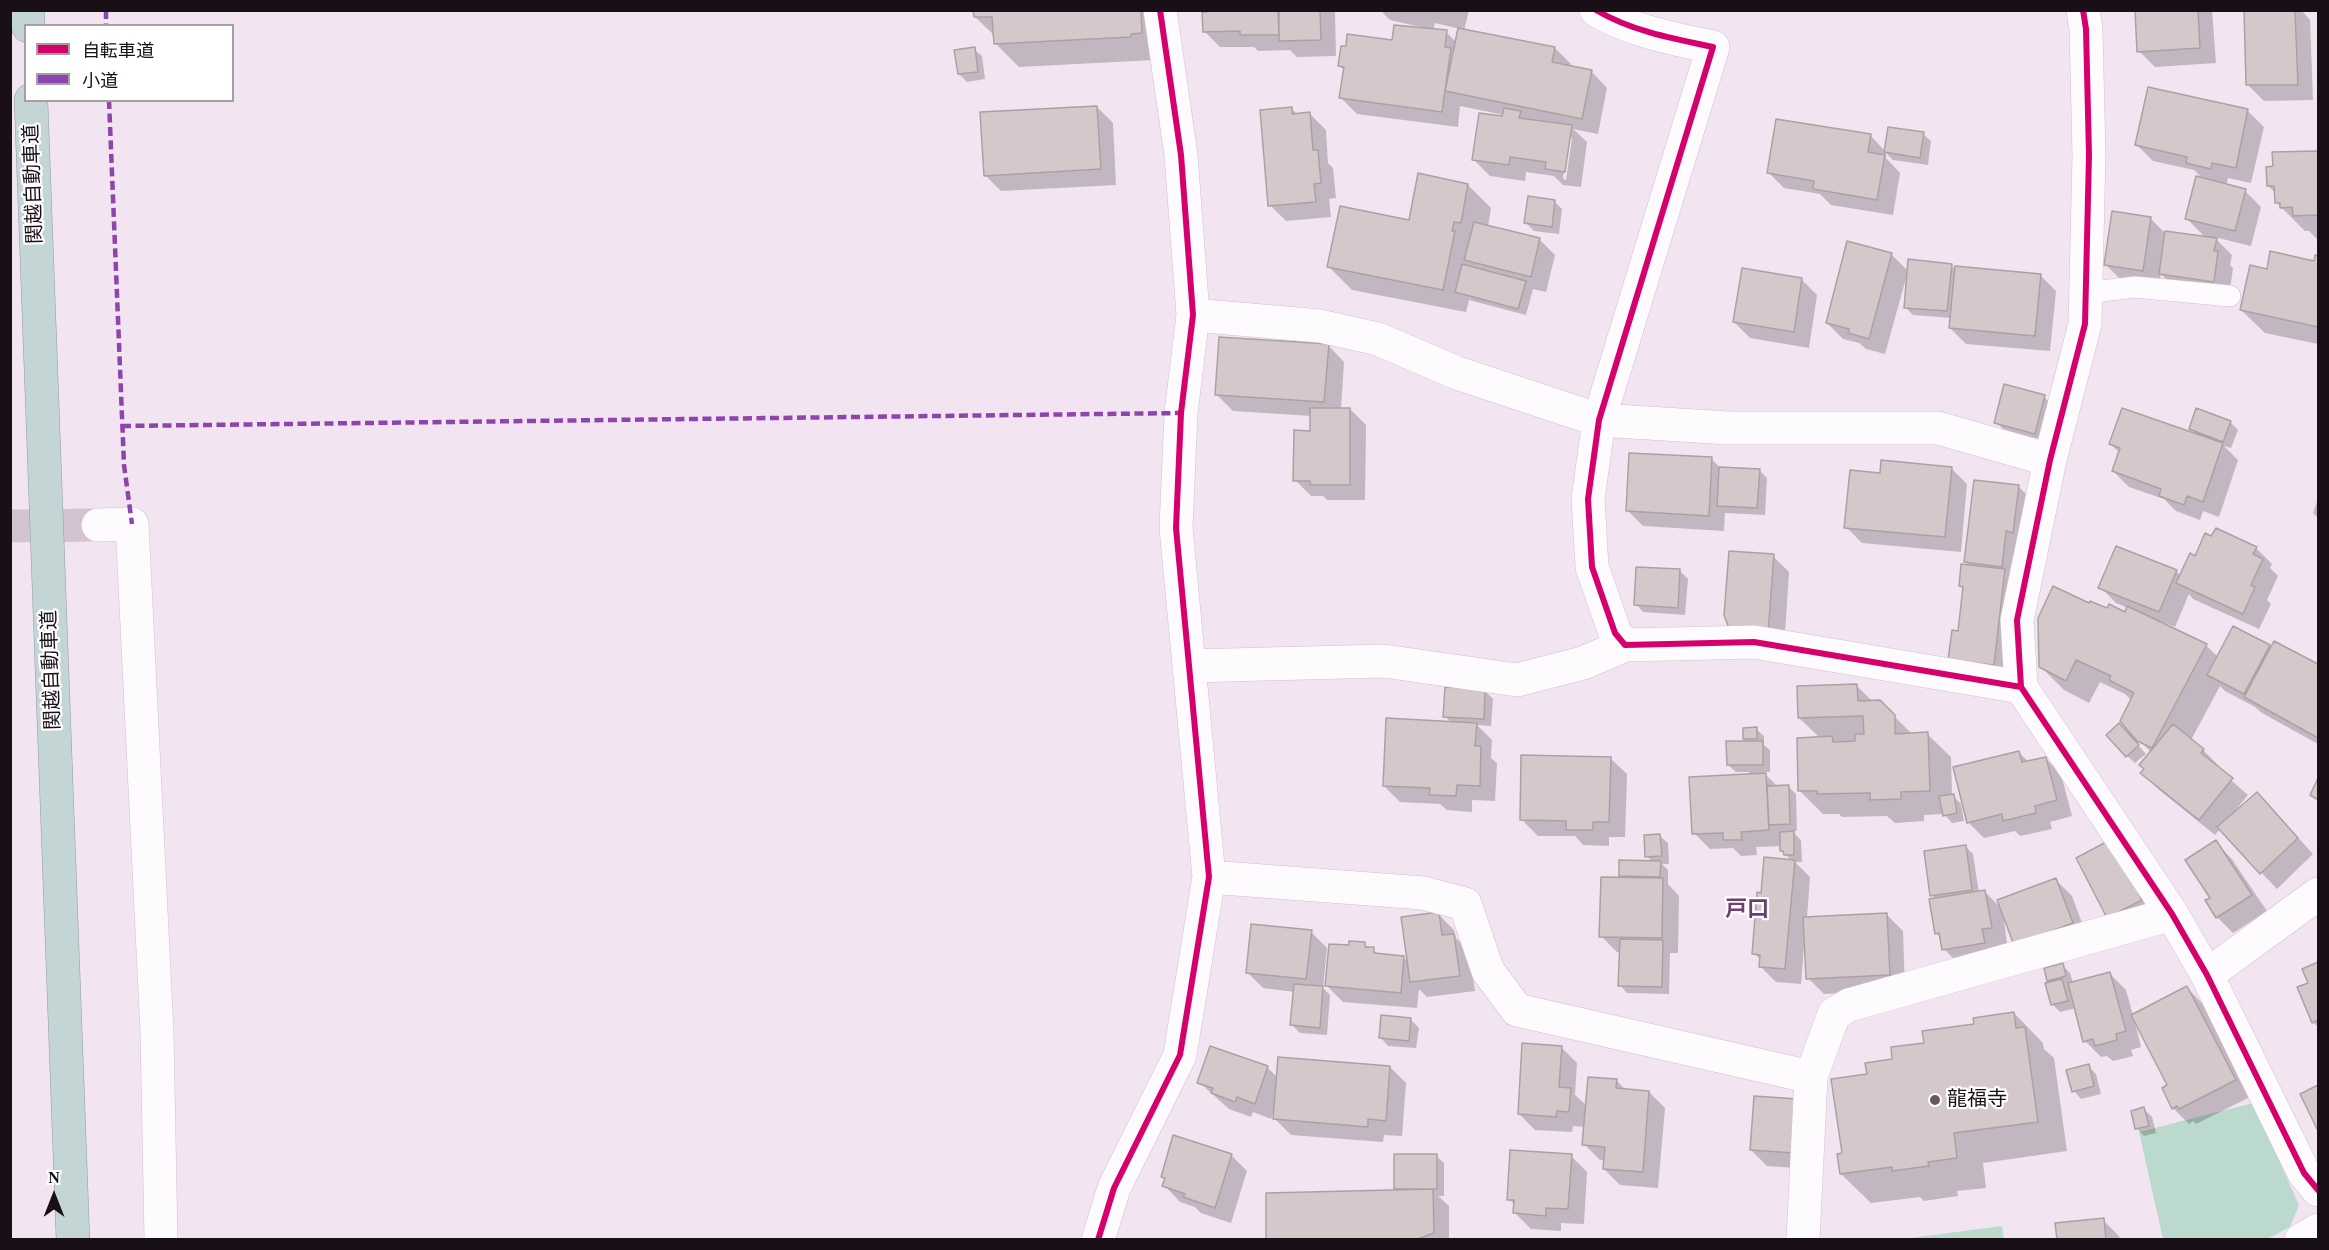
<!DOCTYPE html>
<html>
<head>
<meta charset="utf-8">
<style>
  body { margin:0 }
  #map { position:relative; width:2329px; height:1250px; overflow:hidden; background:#f3e4f1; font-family:"Times New Roman","Noto Sans JP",serif }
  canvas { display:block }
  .frame { position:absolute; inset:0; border:12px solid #180f17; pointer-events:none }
  .legend { position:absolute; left:24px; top:24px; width:210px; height:78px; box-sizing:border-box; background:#fff; border:2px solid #a39fa2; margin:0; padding:8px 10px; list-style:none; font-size:18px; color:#180f17 }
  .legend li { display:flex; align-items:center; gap:12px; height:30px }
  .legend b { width:30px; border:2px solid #a39fa2 }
  .north { position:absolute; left:24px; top:1166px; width:60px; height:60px; -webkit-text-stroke:4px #fff; paint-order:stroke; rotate:0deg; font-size:16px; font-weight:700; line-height:24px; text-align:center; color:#180f17 }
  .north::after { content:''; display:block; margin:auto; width:21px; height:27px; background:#180f17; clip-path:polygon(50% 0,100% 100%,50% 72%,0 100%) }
</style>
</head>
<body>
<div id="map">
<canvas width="2329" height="1250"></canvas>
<div class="frame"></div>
<ul class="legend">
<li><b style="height:8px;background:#d6006c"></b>自転車道</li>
<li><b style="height:8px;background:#8e44ad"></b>小道</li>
</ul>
<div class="north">N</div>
</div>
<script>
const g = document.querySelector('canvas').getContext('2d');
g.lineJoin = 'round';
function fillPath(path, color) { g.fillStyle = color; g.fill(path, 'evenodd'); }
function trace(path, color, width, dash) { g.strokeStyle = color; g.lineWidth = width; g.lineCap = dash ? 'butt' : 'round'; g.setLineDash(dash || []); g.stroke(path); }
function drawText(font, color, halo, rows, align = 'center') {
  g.font = font + ' "Times New Roman","Noto Sans JP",serif'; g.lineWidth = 4.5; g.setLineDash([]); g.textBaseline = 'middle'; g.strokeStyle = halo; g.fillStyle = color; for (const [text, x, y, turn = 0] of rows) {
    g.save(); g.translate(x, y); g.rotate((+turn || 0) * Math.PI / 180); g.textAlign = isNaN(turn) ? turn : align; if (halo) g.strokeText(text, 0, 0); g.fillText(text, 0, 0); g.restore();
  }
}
fillPath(new Path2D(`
  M2253,1103L2299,1205L2290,1227L2267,1239H2163L2139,1132Z
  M2002,1226L2004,1239H1903Z`), '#bbd9cc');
fillPath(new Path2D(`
  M975,10H1163L1154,60L1019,67L995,43V36L975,17Z
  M1208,10H1335L1336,56L1297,57L1290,50L1258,51L1254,47H1220L1204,31Z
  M1380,10H1469L1464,31L1555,48L1571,64L1570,67L1591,71L1607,88L1598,134L1573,129L1587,142L1581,187L1563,185L1554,176L1526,172L1525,181L1490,176L1474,160L1504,115L1460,106L1458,127L1357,114L1341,98L1345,71L1340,66L1424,30L1425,28L1390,20ZM1435,23L1460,29L1457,43L1446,32L1433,31ZM1568,138H1572L1566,180L1563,179Z
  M2136,10H2212L2216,63L2155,67L2139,51Z
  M2245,10H2301L2310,20L2313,100L2264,101L2248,85Z
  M974,49L982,56L985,79L967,82L959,74Z
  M1097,107L1113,123L1116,185L1001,191L985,175Z
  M1292,109L1298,115L1310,114L1326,130L1328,163L1333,168L1336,198L1329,199L1331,217L1286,221L1270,205Z
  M2248,111L2264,127L2251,183L2228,178L2226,186L2245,191L2261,207L2251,246L2214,237L2232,255L2230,265L2233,268L2229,297L2176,289L2161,274L2159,286L2122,281L2106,265L2150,218L2166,234L2206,238L2187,219L2204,180L2194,170L2153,161L2137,145Z
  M1923,134L1931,141L1928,165L1893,160L1886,153V158L1900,173L1893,215L1831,205L1820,194L1784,188L1768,172L1871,136L1885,151Z
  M2318,152V239H2317L2309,231H2305L2276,202V193L2268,186L2274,168V154Z
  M1468,185L1491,208L1488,227L1539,239L1555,255L1546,292L1533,289L1526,315L1469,300L1466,312L1352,290L1329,267L1410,221Z
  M1555,202L1562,209L1559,234L1534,231L1526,223Z
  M1891,254L1908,271L1885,354L1866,349L1859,343L1843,339L1827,323Z
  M2316,257H2318V344L2265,333L2241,310L2268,271L2315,263Z
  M1951,265L1956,270L2040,275L2056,291L2050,351L1966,344L1950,328L1951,318L1913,315L1905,307Z
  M1801,279L1817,295L1809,348L1750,338L1734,322Z
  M1328,345L1344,362L1341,409H1350L1366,425L1365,500H1327L1323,496H1311L1295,480L1312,432V416L1233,411L1217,395Z
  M2044,397L2052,404L2043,440L2004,430L1996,422Z
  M2230,422L2238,430L2231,448L2224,446L2238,460L2219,517L2203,511L2200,520L2176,511L2164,499L2129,487L2113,471L2120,453L2110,444L2198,436L2190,428Z
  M1711,459L1721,468L1759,470L1767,478L1765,515L1725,513L1724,531L1643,526L1627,510Z
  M1951,468L1967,484L1961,552L1862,543L1846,527L1881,475Z
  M2018,486L2034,502L2009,680L1966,675L1960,633L1964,589L1960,586L1970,566L1965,562Z
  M2318,499V518L2313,513Z
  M2256,548L2272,564L2270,568L2278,576L2267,600L2271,604L2259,629L2193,599L2189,594L2175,627L2165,623L2164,625L2206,645L2218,657L2269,647L2271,649L2275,643L2318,666V744L2262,713L2255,707L2225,691L2220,686L2191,740L2203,750L2219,766L2217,768L2248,795L2234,812L2235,813L2273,810L2313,854L2277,889L2220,829L2215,835L2158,789L2142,773L2152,753L2139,740L2132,701L2125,694L2100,682L2089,703L2064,690L2040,666L2089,605L2126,614L2128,608L2116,603L2100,587L2176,571L2181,576L2196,558Z
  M1773,556L1789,572L1784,649L1748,646Z
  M1680,571L1688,579L1685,615L1643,612L1636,604Z
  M1856,685L1873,702H1880L1912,734H1927L1951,757L1952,795L1961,804L1964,821L1952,823L1944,814L1924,815V821L1895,823L1887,816L1842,817L1839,814H1823L1800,791L1820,738L1799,718Z
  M1485,691L1493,699L1491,726L1477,725L1492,740L1491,758L1497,763L1495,801L1472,800V812L1447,810L1440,804L1400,802L1384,786L1451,723L1445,716Z
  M1756,729L1764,736V745L1770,750V772H1763L1778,787L1788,786L1796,794L1797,831H1792L1801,840L1802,862H1795L1810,877L1807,918L1887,915L1903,931L1905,990L1824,994L1808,978L1806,946H1804L1801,984L1776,982L1760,966L1761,960L1754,953L1762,894L1792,861L1782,851V846L1756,847L1757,855L1741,856L1733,848L1710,849L1694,833L1749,775V772H1736L1728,765L1748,743L1744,739Z
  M2127,733L2146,754L2135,763L2127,756Z
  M2019,753L2029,762L2045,758L2061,774L2072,816L2050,822L2052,829L2020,836L2015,831L1984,838L1968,822Z
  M1610,758L1627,774L1625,837H1609V846L1583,845L1575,836H1538L1522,820Z
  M1660,836L1668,843L1669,864H1662L1668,870V884L1679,896L1678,953H1670L1669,994L1627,993L1620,985L1621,952H1617L1601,936L1624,879L1620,875L1652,862L1647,856Z
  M2110,842L2157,916L2109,917Z
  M2215,842L2231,858L2267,911L2233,933L2217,917L2212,898Z
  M1965,846L1973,854L1979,893L1985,892L2002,909L2056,880L2072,896L2088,939L2031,960L2003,912L2007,944L1998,945L2000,959L1960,965L1944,949L1942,939L1936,933V900L1932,895Z
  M1438,914L1454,930L1456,938L1469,951L1475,991L1427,997L1419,989L1417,1008L1343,1002L1327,986L1350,947L1364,944L1380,955L1404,958L1408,962Z
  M1311,932L1327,948L1323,988L1330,995L1327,1035L1300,1033L1292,1025L1295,992L1263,988L1247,972Z
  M2318,964V1027L2313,1022L2310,984L2304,970Z
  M2062,965L2070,973L2073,983L2110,974L2126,990L2133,1015L2187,988L2203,1004L2250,1097L2196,1124L2193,1121L2189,1124L2173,1108L2169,1086L2135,1022L2141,1047L2131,1050L2133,1056L2113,1061L2107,1056L2101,1057L2085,1041L2076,1008L2060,1012L2052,1004L2051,983L2048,980Z
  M2014,1013L2043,1043L2044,1049L2054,1058L2067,1151L1983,1163L1986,1188L1957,1191L1958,1196L1924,1201L1920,1197L1871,1203L1841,1174L1844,1155L1868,1075L1926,1044Z
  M1411,1020L1419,1028L1416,1048L1388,1046L1381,1038Z
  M1561,1047L1577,1063L1575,1095L1587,1106L1616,1080L1626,1090L1649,1092L1665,1108L1658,1188L1620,1185L1604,1169L1605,1161L1600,1160L1584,1144L1585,1127L1573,1126L1572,1132L1535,1130L1519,1114Z
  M2088,1066L2096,1074L2101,1094L2081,1099L2074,1091Z
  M1267,1067L1278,1078L1390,1067L1406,1083L1402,1136L1384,1135L1383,1142L1291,1135L1275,1119V1107L1271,1119L1253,1112L1251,1117L1229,1109L1199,1082Z
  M2318,1087V1128L2302,1095Z
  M1798,1101L1810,1169L1767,1166L1751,1150Z
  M2144,1109L2152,1117L2156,1133L2144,1136L2136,1128Z
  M1231,1155L1247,1171L1231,1223L1201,1213L1195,1207L1180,1202L1164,1185L1166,1180L1162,1176Z
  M1436,1156L1444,1163V1196H1438L1449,1206V1240H1268L1398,1191L1395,1188Z
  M1571,1156L1587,1172L1584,1224L1561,1223V1231L1531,1229L1515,1213V1205L1509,1199Z
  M2103,1220L2119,1236L2120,1240H2059Z`), '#0003');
const building = new Path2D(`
  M973,10H1141L1142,33L1131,34V37L994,44L992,17H974Z
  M1207,10H1278L1279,35H1240V31L1203,32L1202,12H1207Z
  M1279,10H1320L1321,40L1279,41Z
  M2135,10H2198L2200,48L2137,52Z
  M2244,10H2295L2298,85H2246Z
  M1394,25L1447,30L1445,47L1451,48L1442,112L1339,98L1344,67L1338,66L1341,46H1346L1347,34L1392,40Z
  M1458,28L1555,47L1552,62L1592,70L1582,119L1445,91Z
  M975,47L978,72L958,74L954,50Z
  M2148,87L2248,109L2236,168L2212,163L2211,169L2186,163L2187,157L2135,145Z
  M1097,106L1101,169L984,176L980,112Z
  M1292,107V114L1310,112L1313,150H1318L1321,183L1314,184L1316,202L1268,206L1260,110Z
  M1504,108L1521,111L1519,118L1572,125L1565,172L1545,169L1546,162L1510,157L1509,165L1472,160L1479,113L1502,116Z
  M1776,119L1871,134L1868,152L1885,155L1877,200L1813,189L1814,181L1767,173Z
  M1888,127L1924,132L1920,158L1884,152Z
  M2318,151V215L2293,216L2292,207L2280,208V203H2275L2274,186H2267L2266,167L2273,166L2272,152Z
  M1418,173L1468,184L1461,223L1454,222L1452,231H1455L1443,290L1327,267L1340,206L1409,220Z
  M2196,176L2246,189L2235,231L2185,219Z
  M1528,196L1555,200L1552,227L1524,223Z
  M2112,211L2151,217L2143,271L2104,265Z
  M1474,222L1540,238L1531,277L1464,260Z
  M2165,231L2217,238L2214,251H2218L2214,282L2159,274Z
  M1847,241L1892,253L1869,339L1848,333L1849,329L1826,323Z
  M2270,251L2314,261L2315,255L2318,256V327L2240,310L2250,265L2267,269Z
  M1908,259L1952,264L1947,311L1904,308Z
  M1462,264L1526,281L1518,309L1455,292Z
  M1955,266L2041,274L2035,336L1949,328Z
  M1742,268L1802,278L1794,332L1733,322Z
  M1219,337L1329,344L1324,402L1215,395Z
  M2004,384L2045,395L2035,434L1994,423Z
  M1310,408H1350V485H1310V481H1293L1294,430L1310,431Z
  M2122,408L2223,443L2203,502L2187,496L2184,505L2159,496L2161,489L2112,471L2120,448L2109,444Z
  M2196,408L2231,421L2223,442L2189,429Z
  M1629,453L1712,457L1709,516L1626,511Z
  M1881,460L1952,467L1945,537L1844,528L1850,470L1880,473Z
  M1719,467L1760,469L1757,508L1717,506Z
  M1974,480L2019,485L2013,533L2006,531L2002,567L1964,562Z
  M2216,528L2257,547L2253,554L2263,559L2251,585L2255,587L2243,614L2176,583L2190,553L2195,556L2205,533L2211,536Z
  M2116,546L2177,570L2159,612L2098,588Z
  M1729,551L1774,554L1768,634L1730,631L1724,615Z
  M1961,564L2005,569L1994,665L1948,660L1952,630L1958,631L1963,587L1959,586Z
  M1636,567L1680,569L1678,608L1634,605Z
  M2053,586L2089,603L2090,601L2107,608L2109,604L2125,612L2127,606L2207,644L2152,748L2137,741L2120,721L2134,693L2109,680L2111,676L2076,660L2066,681L2039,667L2038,618Z
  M2233,626L2270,645L2244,694L2207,675Z
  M2274,641L2318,664V738L2244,697Z
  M1857,684L1858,701L1880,700L1895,715V734L1928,732L1930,791L1901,792V799L1870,800V793L1817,794V791H1798L1797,738L1832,736L1833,742L1855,741V734H1864L1863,716L1798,718L1797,686Z
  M1445,687L1485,689L1484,719L1443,717Z
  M1386,718L1477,723L1475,746H1481L1480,786L1457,785L1456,796L1429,795L1430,788L1383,786Z
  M2119,723L2139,745L2126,757L2106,735Z
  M2173,724L2204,749L2201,753L2233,778L2199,820L2140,773L2144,769L2139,765Z
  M1757,727V739H1743V728Z
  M1726,741H1763V765H1727Z
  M2019,751L2022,762L2046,757L2057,800L2035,806L2036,813L2003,821L2002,814L1967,823L1953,767Z
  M1521,755L1611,757L1609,822H1593V830H1566V821L1520,820Z
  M1766,773L1769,830L1741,832L1742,840H1723V833L1692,834L1689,777Z
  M2318,778V800L2310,795Z
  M1789,785L1790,824L1769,825L1767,786Z
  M2257,792L2298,838L2260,874L2217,827Z
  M1954,794L1957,813L1943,816L1939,796Z
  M1794,831V855H1784L1783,851H1780V832Z
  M1660,834L1662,856L1645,857L1644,835Z
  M2110,840L2142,900L2107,918L2076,858Z
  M2216,840L2252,895L2216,918L2205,900L2210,898L2185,860Z
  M1966,845L1972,890L1930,896L1924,851Z
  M1764,857L1795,860L1785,969L1759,967L1760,955L1752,954L1757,892L1761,893Z
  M1619,860L1661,861L1660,877L1619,876Z
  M1601,877L1663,878L1662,938L1599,937Z
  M2056,878L2073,923L2014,945L1997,900Z
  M1985,890L1992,928L1982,929L1985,943L1942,950L1939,933L1935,934L1929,899Z
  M1439,912L1442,935L1454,934L1460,976L1410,982L1401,917Z
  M1887,913L1890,975L1806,979L1803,917Z
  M1251,924L1312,930L1306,979L1246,973Z
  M1620,939L1663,940L1662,987L1618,986Z
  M1349,941L1365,942V947H1374V953L1404,956L1401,993L1325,986L1329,944L1349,945Z
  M2318,962V1020L2312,1023L2297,987L2308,983L2302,969Z
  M2063,963L2066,976L2047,981L2044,968Z
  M2110,972L2126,1031L2116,1034L2117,1040L2095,1046L2093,1039L2083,1042L2068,983Z
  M2062,979L2068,1001L2051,1005L2045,983Z
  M1294,984L1323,986L1320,1028L1290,1025Z
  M2187,986L2236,1080L2179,1109L2177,1106L2172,1109L2162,1088L2167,1085L2131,1015Z
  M2014,1012L2016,1028L2025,1027L2038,1122L1954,1133L1957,1158L1928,1162L1929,1166L1892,1171V1167L1840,1174L1837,1154L1842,1153L1831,1079L1867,1074L1865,1063L1892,1059L1891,1047L1924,1043L1922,1031L1974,1024L1973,1018Z
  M1381,1015L1411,1018L1409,1041L1379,1038Z
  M1522,1043L1562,1046L1559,1087L1571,1088L1569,1112L1557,1111L1556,1117L1518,1114Z
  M1210,1046L1268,1066L1255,1104L1237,1097L1235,1102L1211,1093L1213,1088L1197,1083Z
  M1278,1057L1390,1066L1386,1121L1368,1119V1127L1273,1119Z
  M2089,1064L2094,1086L2072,1092L2066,1070Z
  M1588,1077L1617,1079L1616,1088L1649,1091L1643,1172L1603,1169L1605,1147L1582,1145Z
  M2318,1085V1131L2300,1094Z
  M1754,1096L1798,1099L1794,1153L1750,1150Z
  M2144,1107L2149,1126L2135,1129L2131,1111Z
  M1173,1135L1232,1154L1215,1208L1183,1197L1185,1194L1162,1186L1165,1178L1161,1177Z
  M1510,1150L1572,1154L1568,1209L1546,1208V1216L1513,1213L1514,1200H1507Z
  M1394,1154H1437V1189H1394Z
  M1433,1189L1434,1233L1415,1240H1266V1193Z
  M2104,1218L2106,1240H2057L2055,1223Z`);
fillPath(building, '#d4c8ca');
trace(building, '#aca1a2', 1.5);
trace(new Path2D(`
  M10,526L98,525`), '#d2c4d0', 33, [33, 16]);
const lane = new Path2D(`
  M2086,293L2135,287L2230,296`);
const street = new Path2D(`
  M1596,10C1631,31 1674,39 1713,47L1599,420L1588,499L1592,567L1615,633L1625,645L1754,642L2021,687
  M2083,10L2086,29L2089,155L2085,324L2050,460L2017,620L2021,687L2172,914L2207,975L2304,1173L2318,1190
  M1193,315L1320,326L1378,339L1457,373L1599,420L1729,428H1938L2050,460
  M98,525L132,524L157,1032L161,1240
  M1189,666L1384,661L1517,680L1583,663L1625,645
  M1209,877L1423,893L1465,904L1488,971L1517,1010L1811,1077L1803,1240
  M2207,975L2318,894
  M1811,1077L1834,1014L1849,1005L2172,914
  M1098,1240L1114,1188L1180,1055L1209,877L1176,528L1181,413L1193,315L1181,155L1160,10
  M2301,1240L2318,1230`);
const highway = new Path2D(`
  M28,10V26
  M31,100L73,1240`);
trace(lane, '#cdc2cb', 22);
trace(street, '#cdc2cb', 34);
trace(highway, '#919ca2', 34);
trace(lane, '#fdfbfd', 21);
trace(street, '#fdfbfd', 33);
trace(highway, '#c4d5d6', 33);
trace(new Path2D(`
  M106,10V26
  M109,100L124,465L132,524
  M122,426L1181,413`), '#8e44ad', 4.5, [9, 4.5]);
trace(new Path2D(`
  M1596,10C1631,31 1674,39 1713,47L1599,420L1588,499L1592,567L1615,633L1625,645L1754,642L2021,687
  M2083,10L2086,29L2089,155L2085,324L2050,460L2017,620L2021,687L2172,914L2207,975L2304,1173L2318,1190
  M1098,1240L1114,1188L1180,1055L1209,877L1176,528L1181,413L1193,315L1181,155L1160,10`), '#d6006c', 6);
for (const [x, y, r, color] of [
  [1935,1100,6,"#655a63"]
]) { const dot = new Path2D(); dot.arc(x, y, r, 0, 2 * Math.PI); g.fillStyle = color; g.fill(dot); trace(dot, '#fff', 2); }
drawText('20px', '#180f17', '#fff', [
  ["関越自動車道",34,184,-92],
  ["関越自動車道",52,670,-92]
]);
drawText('20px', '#180f17', '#fff', [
  ["龍福寺",1947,1100]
], 'left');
drawText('bold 22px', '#713d6e', '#fff', [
  ["戸口",1747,910]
]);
</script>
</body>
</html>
